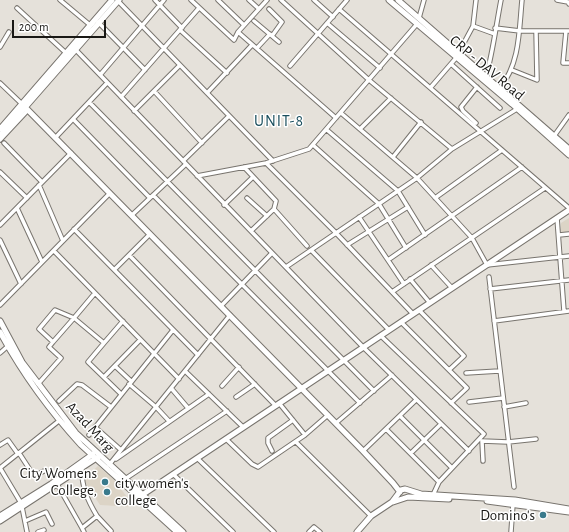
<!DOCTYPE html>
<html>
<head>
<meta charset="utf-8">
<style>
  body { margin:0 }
  #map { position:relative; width:569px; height:532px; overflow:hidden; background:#e5e1da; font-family:"Alegreya Sans",sans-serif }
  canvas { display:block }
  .scale { position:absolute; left:12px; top:20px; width:94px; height:18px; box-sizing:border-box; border:2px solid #191815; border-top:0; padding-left:5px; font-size:12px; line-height:14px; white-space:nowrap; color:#191815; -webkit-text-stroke:3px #fff; paint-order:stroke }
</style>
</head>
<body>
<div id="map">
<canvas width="569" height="532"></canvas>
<div class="scale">200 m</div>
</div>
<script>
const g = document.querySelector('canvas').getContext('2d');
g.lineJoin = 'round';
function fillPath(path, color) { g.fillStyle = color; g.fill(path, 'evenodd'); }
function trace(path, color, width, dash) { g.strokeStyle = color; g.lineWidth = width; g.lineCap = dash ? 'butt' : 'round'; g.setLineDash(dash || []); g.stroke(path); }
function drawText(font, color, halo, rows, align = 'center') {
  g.font = font + ' "Alegreya Sans",sans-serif'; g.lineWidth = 3; g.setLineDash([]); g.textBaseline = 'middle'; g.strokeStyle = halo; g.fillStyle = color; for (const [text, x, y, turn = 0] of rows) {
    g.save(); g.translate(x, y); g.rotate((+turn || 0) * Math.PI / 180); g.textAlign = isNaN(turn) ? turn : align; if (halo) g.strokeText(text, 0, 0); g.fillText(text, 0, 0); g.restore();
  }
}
fillPath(new Path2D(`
  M569,218V233L561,234V223Z
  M98,466L113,479L135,507L100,505L83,479Z`), '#dcd4c6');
const street = new Path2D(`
  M60,0L90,25
  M155,0L182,28
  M191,0L234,40L238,32L267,0
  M218,0L244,25
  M249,0L259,9
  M281,0L369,80L452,149
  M314,0L333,17
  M557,0L568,2L569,4
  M118,1L273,161
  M17,8L66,53
  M269,9L282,22L272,36
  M339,9L569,208
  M419,18L424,0
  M254,21L279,42
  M98,22L145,70
  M327,23L380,68
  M473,26L495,34
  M495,28L520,31H569
  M180,30L227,73
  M566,31L563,63H569
  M238,32L336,118
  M0,47L9,32
  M257,48L270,34
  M75,49L363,347L469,451
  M459,52L473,26L476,0
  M451,64L500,108
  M290,66L347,0
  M512,70L537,80L536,31
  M100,75L164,0
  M486,77C493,51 496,26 501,0
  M0,83L22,104
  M431,87L456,58
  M500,88C520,63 519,31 522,0
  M154,91L202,143
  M207,93L252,45
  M121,97L199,8
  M89,102L374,391
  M134,111L180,65
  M341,113L417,178L472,238L487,265L569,256
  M73,119L150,198
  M476,123L463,111L461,107L477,87
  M360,129L391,98
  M327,130L398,191L425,235
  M554,136L569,115
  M56,137L107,83
  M0,140L28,110
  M4,143L42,182
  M313,145L379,204L406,248
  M393,157L421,122
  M183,161L229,116
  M266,163L336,233L413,314
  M244,167L276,201L274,209L251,231
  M0,172L27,198
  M197,176L266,163L309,149L417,24
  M39,185L63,241
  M153,195L360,403
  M247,198L267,216
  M435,198L502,150
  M224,205L253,177
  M17,208L42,262
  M274,209L307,246
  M132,215L186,164
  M359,217L404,284
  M557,218L564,311
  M0,225L71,153
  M74,229L198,355
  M559,235L569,234
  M0,240L21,284
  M347,245L408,207
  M311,250L389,330
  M54,251L179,379
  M129,255L276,406
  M388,260L522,167
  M431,265L452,288
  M286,267L417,178L452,149L517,109
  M115,269L150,234
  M489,277L514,487
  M410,279L430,303
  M490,289L569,280
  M392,292L545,188
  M0,305L110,193
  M221,306L272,253
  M419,310L464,356L449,370
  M494,321L569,311
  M401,322L467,388L451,403
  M381,336L484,434L439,482L433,495
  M53,342L74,318L104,343L123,321
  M104,343L88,362L121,394
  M0,353L8,346
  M115,366L131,381
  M185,371L243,427
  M466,373L499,371
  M104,377L140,340
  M38,384L61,358L49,347L53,342L39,329L55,310L74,318L95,293
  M129,384L156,407L169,421
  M222,386L239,367
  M171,388L188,408
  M236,397L255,384
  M59,401L77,384L82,385L111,407
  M469,402L503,398
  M279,403L305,435
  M504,407L526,403
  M400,416L452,468
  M336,423L392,375
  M95,427L121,450
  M386,429L439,482
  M89,435L173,330
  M226,439L252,464L258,467L305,435L328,415
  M296,442L371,516
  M0,445L8,440L18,454
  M272,451L268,443V438L293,420
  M363,451L416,400
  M19,453L34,476L44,471
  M411,453L441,424
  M197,458L274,532
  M116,459L209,394
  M483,461L482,441L508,442L536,439
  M109,465L230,315
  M0,468L60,420
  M0,468L21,503
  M82,468C81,486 88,501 97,516L82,528L84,532
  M173,474L233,532
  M125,479L227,411
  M57,484L82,528
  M22,507L27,532
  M97,516L111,531
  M25,521L46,512L52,524
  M38,532L44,530
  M309,532L314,527L320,532
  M511,532L513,504`);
const secondary = new Path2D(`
  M389,0L512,104L569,155
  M398,0L569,149
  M22,104L363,451L393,483L400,492
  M0,129L112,0
  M0,136L119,0
  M0,321L22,362L76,433L183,532
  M0,332C22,373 50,411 81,445L177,532
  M142,495L569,210
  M487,501L569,512
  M393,502L408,497L449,499
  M0,516L51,484L93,454
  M0,521L98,457
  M357,532L371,516L392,502L401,490L405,489L421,494L515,500L569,509`);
trace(street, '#78746e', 5.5);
trace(secondary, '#78746e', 7);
trace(street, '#fff', 3.5);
trace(secondary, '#fff', 5);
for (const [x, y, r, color] of [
  [105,482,4,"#397a8c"],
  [107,492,4,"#397a8c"],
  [543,515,4,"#397a8c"]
]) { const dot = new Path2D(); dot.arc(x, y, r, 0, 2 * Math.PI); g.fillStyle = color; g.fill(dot); trace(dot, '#fff', 1.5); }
drawText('15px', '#191815', '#fff', [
  ["CRP - DAV Road",487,68,40],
  ["Azad Marg",90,427,47]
]);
drawText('15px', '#191815', '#fff', [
  ["City Womens",97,473],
  ["College,",97,490],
  ["city women's",115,483,"left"],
  ["college",115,500,"left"],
  ["Domino's",535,515]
], 'right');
g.letterSpacing = '1px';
drawText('16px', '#194e5d', '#fff', [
  ["UNIT-8",279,121]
]);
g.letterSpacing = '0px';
</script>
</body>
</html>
